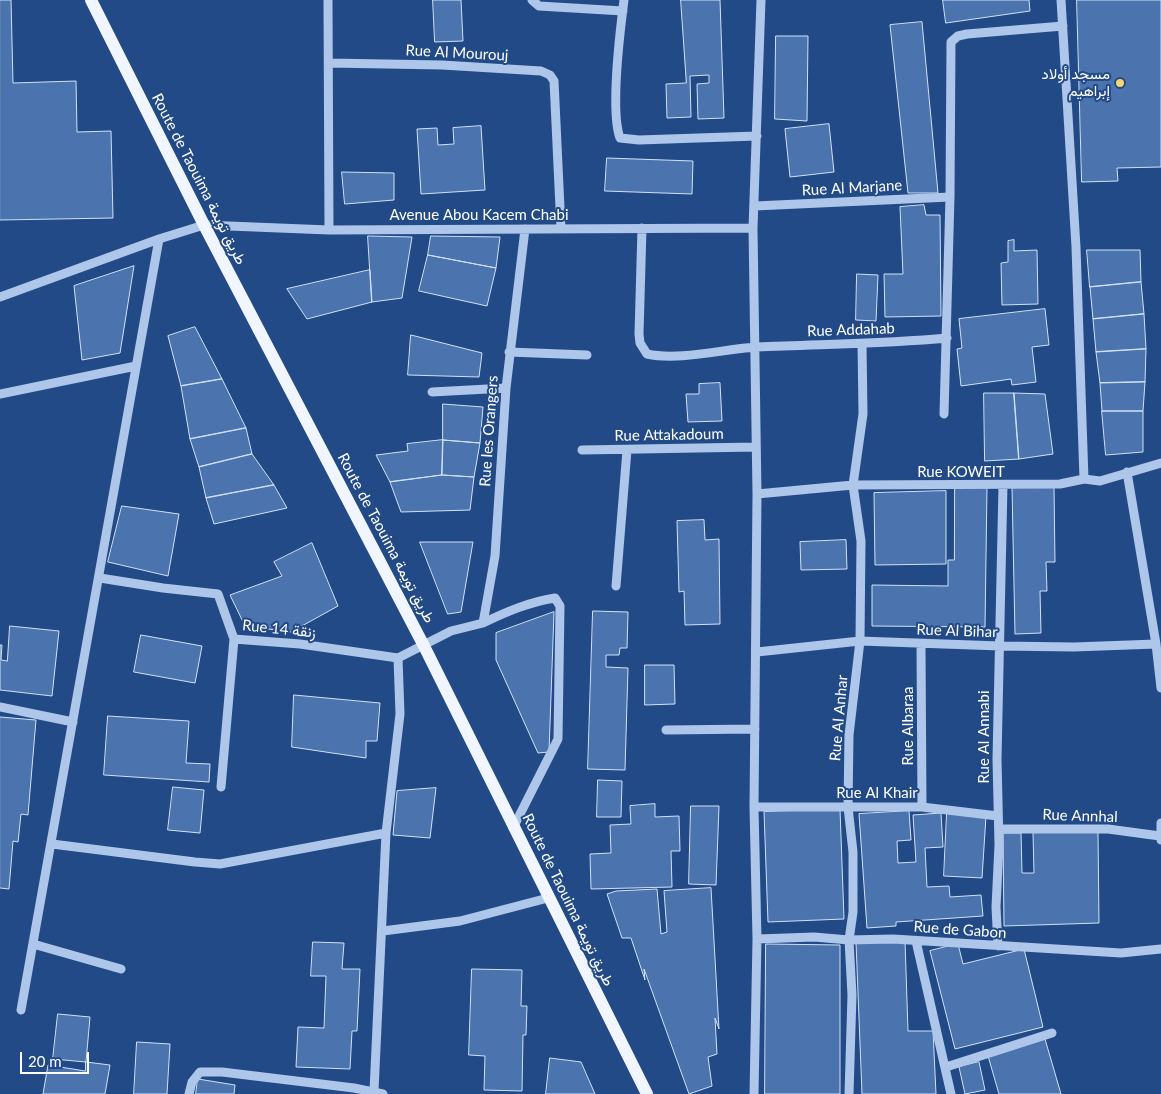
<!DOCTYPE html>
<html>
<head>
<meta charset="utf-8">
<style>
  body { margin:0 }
  #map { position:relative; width:1161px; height:1094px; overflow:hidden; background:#224a86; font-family:Lato,sans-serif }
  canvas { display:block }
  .scale { position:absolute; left:20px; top:1052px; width:69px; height:22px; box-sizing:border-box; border:2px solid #fff; border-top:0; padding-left:6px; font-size:15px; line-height:18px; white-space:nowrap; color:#fff; -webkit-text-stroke:4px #224a86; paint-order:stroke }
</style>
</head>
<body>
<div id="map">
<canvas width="1161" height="1094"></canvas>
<div class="scale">20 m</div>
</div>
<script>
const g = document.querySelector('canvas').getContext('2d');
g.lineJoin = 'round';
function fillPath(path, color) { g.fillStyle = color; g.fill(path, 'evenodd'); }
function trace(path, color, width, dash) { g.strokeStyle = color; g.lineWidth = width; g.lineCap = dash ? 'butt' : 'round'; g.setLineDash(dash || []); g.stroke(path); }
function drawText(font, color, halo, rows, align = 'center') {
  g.font = font + ' Lato,Vazirmatn,sans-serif'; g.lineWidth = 4; g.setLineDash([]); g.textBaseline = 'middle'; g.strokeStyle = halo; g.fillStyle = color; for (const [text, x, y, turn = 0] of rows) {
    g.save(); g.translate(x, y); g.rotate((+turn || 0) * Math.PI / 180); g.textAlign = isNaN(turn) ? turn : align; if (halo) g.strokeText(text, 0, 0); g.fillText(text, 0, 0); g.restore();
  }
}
const building = new Path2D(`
  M0,0H11L13,83L76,81L77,132L111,131L113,218L0,220Z
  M433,0H461L463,41L435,42Z
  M681,0H720L724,118L698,119L697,84L709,83V75L690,76L691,117L667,118L666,84L686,83Z
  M943,0H1029L1030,11L946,23Z
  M1077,0H1161V167L1117,168L1118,181L1082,182Z
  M922,22L938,193H908L890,25Z
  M776,36H808L807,121L775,119Z
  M829,124L834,172L790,177L785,129Z
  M481,126L485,190L421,194L417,129L437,128L438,145L454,144L453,128Z
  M607,158L693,161L692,194L605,191Z
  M342,172L394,173V200L345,204Z
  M924,205L926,215H940L941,316L885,317L884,274H903L900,207Z
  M368,236L412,237L402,298L372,302Z
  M431,236L500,237L496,268L428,255Z
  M1014,240V251L1037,250L1038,304L1002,305L1001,263L1008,262V241Z
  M1087,250H1140L1141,282L1090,287Z
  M428,255L496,268L487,306L419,291Z
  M134,266L120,353L82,360L74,286Z
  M370,270L372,302L307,319L287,289Z
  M857,274L878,275L876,321L856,320Z
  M1141,282L1144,314L1093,319L1090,287Z
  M1045,309L1049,345L1032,347L1036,382L1012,385L1011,379L961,386L957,349L962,348L959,319Z
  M1144,314L1146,349L1096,352L1093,319Z
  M195,327L222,379L181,386L168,336Z
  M411,335L482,353L479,377L408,375Z
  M1146,349L1145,382L1100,383L1096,352Z
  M222,379L246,428L190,439L181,386Z
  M1145,382L1143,411H1102L1100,383Z
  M720,383L722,421L688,422L686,394H699V384Z
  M984,393H1014L1019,459L985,461Z
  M1014,393L1045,394L1053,454L1019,459Z
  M443,404L483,407L480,443L443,440Z
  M1102,411H1143V452L1106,455Z
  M246,428L252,454L199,467L190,439Z
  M443,440L480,443L474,477L442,475Z
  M443,440L442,475L390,482L376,455L408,451L407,444Z
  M252,454L274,485L206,498L199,467Z
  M442,475L474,477L470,510L401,512L390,482Z
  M274,485L287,508L214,524L206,498Z
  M955,487H987L985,627L872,626V585L948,586V560H954Z
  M1054,487L1055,562H1046L1047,591H1040L1041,633L1015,634L1012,488Z
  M946,491V564L875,565L874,493Z
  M122,506L179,514L168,576L108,562Z
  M704,520L705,540L719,539L720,624L685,625L684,591L679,592L677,521Z
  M846,540L847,569L801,570L800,542Z
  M420,542H473L461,612L448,614Z
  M312,543L338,606L291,632L245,626L230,595L282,576L274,562Z
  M593,611L628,612L627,648H620L619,655H606V667L628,668L625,770L588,769Z
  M554,612L549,752L538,753L496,660V633Z
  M10,626L59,631L52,696L0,690V645H2L1,660L7,661Z
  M141,635L202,646L195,683L134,672Z
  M645,665H674L675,704L645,705Z
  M294,695L380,703L377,741H366V758L292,747Z
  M108,716L189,721L186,763L210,764L209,782L104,775Z
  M0,717L36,720L28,815L21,814L18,842L13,841L9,889L0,888Z
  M598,780L622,781L621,817H597Z
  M173,787L204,790L200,833L168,830Z
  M436,788L430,838L393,835L397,791Z
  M655,804V817L679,816L680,851H671L672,887L591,889L590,854L611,853L610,825L631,824L630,806Z
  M691,806H719L716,885L689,884Z
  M840,809L844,919L768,922L764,812Z
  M909,811L911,840L897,841L898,863L916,862L913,815L941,813L943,847L925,848L927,887L949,886L950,897L981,895L983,916L896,922V926L867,928L859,814Z
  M947,813L986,816L982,878L944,876Z
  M1098,832L1099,923L1004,926L1003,833H1021L1022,873H1034L1033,833Z
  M711,888L719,1029L715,1018L717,1054L708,1057L712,1086L689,1094L644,969L645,980L631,938H622L607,894L616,891L657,889L661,934L667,932L664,891Z
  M905,941L908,1031H933L936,1094H862L856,942Z
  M313,942L344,943L342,969H360L357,1031H352L350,1069L296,1067L298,1027L324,1028L326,976H311Z
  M766,944L840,945V1094H765Z
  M958,944L963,964L1024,949L1043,1027L955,1049L930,951Z
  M472,969L522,970L521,1006H527L526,1035H523L522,1091L484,1090L485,1056L469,1055Z
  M58,1014L90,1017L86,1062L53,1059Z
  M1045,1039L1061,1094H999L988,1056Z
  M137,1042L170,1044L167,1094H134Z
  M550,1058L581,1062L595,1094H546Z
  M86,1062L110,1065L105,1094H43L48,1065L85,1071Z
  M979,1062L985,1090L965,1094L959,1067Z
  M198,1079L235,1085L234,1094H196Z`);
fillPath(building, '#4b74ae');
trace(building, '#d1e1f7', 1);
trace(new Path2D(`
  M328,0L329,230
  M532,0L539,6L623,11
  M624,0C620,31 610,111 620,138L639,140L757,136
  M1061,0L1076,247L1084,479
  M329,63L442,65L541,71L550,75L554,81L561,229
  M755,206L950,197
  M642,228L639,334L640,343L647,354C679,361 724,349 757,347C820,344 884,344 947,338
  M0,297L159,239L204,225L329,230L753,228
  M509,352L587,355
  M432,392L506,388
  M0,394L136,366
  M944,414L950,197L951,42L958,36L967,34L1063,26
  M582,450L756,447
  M1127,472L1156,644L1161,688
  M757,494L853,485L1060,484L1084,479L1100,481L1161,463
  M100,578L163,588L218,594L234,639L300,644L398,658L451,631L483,623L495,556L506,388L525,229
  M616,586L627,450
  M483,623C506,612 529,602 555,598L560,606L558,739L513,828
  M921,644L922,807
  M757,652L860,641L1000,646L1074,647L1156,644
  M0,707L73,722
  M666,730L755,729
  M221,787L234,639
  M754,807H922L998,816
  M999,829H1108L1160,836
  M1161,840V823
  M52,844L195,862L220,864L386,833
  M383,931L460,921L548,898
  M757,939L814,937L849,940L893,939L1121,953L1161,949
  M916,941L951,1094
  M33,944L121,969
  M998,946L996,907L999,845L997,759L1003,485
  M21,1010L159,239
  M946,1067L1052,1033
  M374,1091L386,833L400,714L398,658
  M189,1094L192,1082L200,1072H222L354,1088L383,1094
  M754,1094L757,939L754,807L757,494L753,228L761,0
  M849,1094L852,995L849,940L853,912V852L848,807L849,735L860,641L861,541L853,485L863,414L862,344`), '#adc6e9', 9);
trace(new Path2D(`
  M91,0L204,225L424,646L647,1094`), '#f0f5fe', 12);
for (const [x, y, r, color] of [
  [1120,83,5,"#f5d36f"]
]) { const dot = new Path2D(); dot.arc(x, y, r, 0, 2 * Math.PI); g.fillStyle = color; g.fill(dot); trace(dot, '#224a86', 2); }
drawText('15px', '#fff', '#224a86', [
  ["Rue Al Mourouj",457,53,3],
  ["Route de Taouima طريق تويمة",199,179,63],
  ["Rue Al Marjane",852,188,-3],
  ["Avenue Abou Kacem Chabi",479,215],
  ["Rue Addahab",851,330,-2],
  ["Rue les Orangers",489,431,-86],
  ["Rue Attakadoum",669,435,-1],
  ["Rue KOWEIT",961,472],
  ["Route de Taouima طريق تويمة",386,538,62],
  ["Rue 14 زنقة",279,629,6],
  ["Rue Al Bihar",957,631,2],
  ["Rue Al Anhar",839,718,-85],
  ["Rue Albaraa",908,726,-90],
  ["Rue Al Annabi",984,737,-90],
  ["Rue Al Khair",877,793],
  ["Rue Annhal",1080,816,2],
  ["Route de Taouima طريق تويمة",568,900,64],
  ["Rue de Gabon",960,930,4]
]);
drawText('15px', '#fff', '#224a86', [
  ["مسجد أولاد",1110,74],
  ["إبراهيم",1110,91]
], 'right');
</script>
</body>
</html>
